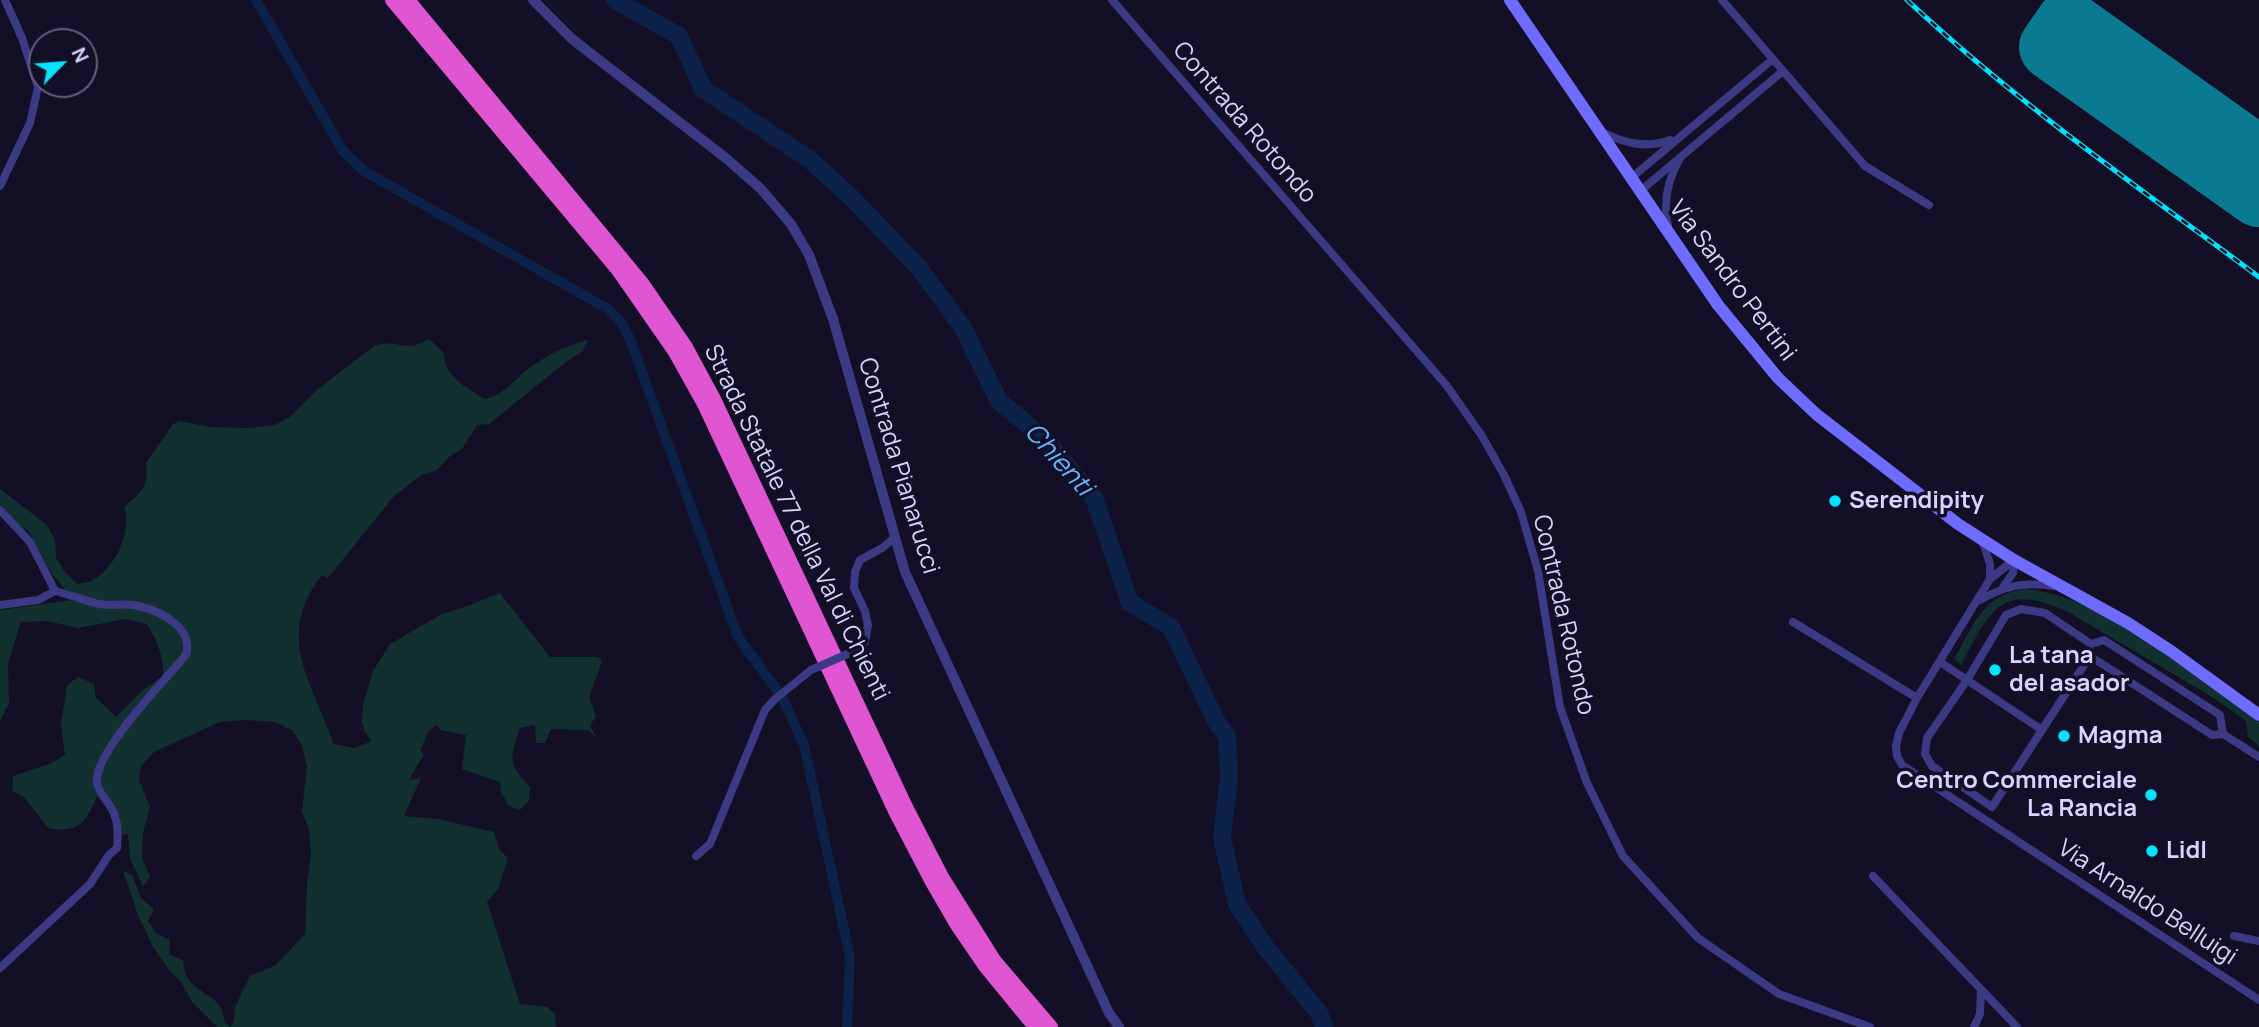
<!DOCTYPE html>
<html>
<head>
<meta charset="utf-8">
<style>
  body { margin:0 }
  #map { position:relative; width:2259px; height:1027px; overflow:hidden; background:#130f26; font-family:Manrope,sans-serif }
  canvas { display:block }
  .north { position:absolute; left:28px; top:28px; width:70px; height:70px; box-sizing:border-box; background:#130f26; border:2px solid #625e7d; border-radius:50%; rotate:65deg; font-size:19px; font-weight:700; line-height:28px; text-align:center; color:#d9d4ff }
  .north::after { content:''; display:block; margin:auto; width:24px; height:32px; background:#00e5ff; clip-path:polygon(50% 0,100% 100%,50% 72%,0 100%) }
</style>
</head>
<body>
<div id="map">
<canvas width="2259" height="1027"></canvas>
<div class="north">N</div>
</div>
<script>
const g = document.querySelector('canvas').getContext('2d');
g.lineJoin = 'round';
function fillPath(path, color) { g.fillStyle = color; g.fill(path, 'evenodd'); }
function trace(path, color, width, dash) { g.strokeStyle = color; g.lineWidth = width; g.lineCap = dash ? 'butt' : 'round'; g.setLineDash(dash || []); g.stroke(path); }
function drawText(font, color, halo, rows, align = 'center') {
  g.font = font + ' Manrope,sans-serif'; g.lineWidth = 7; g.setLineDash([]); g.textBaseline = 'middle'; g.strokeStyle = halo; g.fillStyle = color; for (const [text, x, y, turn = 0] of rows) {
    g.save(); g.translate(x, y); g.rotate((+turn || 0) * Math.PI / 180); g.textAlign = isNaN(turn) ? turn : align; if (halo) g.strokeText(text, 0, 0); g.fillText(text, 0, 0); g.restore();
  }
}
fillPath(new Path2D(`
  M429,339L444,353C444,377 467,388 485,399C505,394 514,380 529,368C548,355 566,345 588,340L582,352L567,361L489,424L477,425L462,449L450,456L437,470L420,476L394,496L328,578L322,575C274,636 312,682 334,744L354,748L372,741L365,732L362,722L363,705L373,671L390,644L442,614L465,607L500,593L550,657H598L602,661L589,698L596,716L590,726L597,738L588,730L551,729L545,743H536L535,725L520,728C510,759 507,763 530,787L529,800L520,810L509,806L501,792L500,782L462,769L466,735L440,730L436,725L429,731L420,750L424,754L409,780L421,778L404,816L438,819L494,832L499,849L508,858L498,889L487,902L520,1004L547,1007L555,1014L556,1027H217L192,1002L181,982L169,970L152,945L138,915L123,871L132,875L141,898L154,909L148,921L156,933L170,940L169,954L183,960C185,999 220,985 225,1022L230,1027L234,1021L235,1007L250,976L276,965L305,934L307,884L311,855L309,829L302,812L307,766L302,745L292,730L275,722L246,720L220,722L154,752L141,766L139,780L150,807L143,833L142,857L150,877L143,887L130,858L128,834L121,835L100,790C87,817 84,835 48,828L24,797L12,791L13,776L52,763L65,755L61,725L67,685L78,677L94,684L96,698L116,717L142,691L163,676C164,657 157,640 147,624L126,619L78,628L47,621L21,622L8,663L9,703L0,721V610L73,600L50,571L28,530L15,524L0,507V489L47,525L55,540L56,558L64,571L77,584C82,583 89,583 93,580C116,567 132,532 124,507C140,493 150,486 146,463L173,424L180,421L210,427L250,428L274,425L289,418L318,389L374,346C396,338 405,354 429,339Z
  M2025,589C2084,595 2132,631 2179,664C2206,683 2233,701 2259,720V746L2248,737L2246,721L2212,697L2070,613C2002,581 1991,608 1961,665L1954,659C1974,625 1982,595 2025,589Z`), '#12302f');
trace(new Path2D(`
  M256,0L343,151L364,171L608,309L621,322L630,339L738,637L782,697L804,745L850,957L847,1027`), '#0c2248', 10);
trace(new Path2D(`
  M615,0L679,36L703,89L809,159L852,198L919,268L963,328L999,401L1047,441L1094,498L1130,603L1171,627L1216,721L1227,736L1229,777L1222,838L1237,904L1266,948L1319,1013L1324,1027`), '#0c2248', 18);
trace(new Path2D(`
  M2259,160L2068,24L2052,47L2259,194`), '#0a7a92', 66);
trace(new Path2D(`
  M1112,0L1447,386L1482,436L1504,475L1521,512L1538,571L1560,707L1587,783L1623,856L1698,938L1779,994L1870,1027
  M1722,0L1865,166L1929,205
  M1602,132C1624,143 1646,149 1670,140
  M1630,179L1773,59
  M0,186L30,123L38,87L22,38L5,0
  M1639,192L1783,71
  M1668,226C1663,203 1668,179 1680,158
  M0,510L30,542L55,591
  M1982,540L1990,564V579L1917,698L1899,733L1896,746L1897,756L1902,765L2259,1000
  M1990,579L2014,560
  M2003,587L2013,573L2014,560
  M1980,600C2005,586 2025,581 2054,586
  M0,605L38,600L55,591C70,595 84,600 98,604C111,606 125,603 138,606C161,611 194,628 186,655C166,679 93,753 97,783C98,792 106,799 110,806C119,820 118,833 117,848L109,855L90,884L0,968
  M1793,622L1917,698
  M2091,644L2104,640L2220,715L2223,734
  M2090,650V656L2212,735L2223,734L2259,757
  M852,652L865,642L868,625L865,611L854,588L855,572L860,560L882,548L894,538
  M2090,656L1992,807L1932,766L1925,754L1927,738L1967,680L2006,615L2021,609L2045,613L2091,644
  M1940,662L2042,730
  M696,856L710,844L765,710L775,699L811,670
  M1873,876L2017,1027
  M2234,936L2259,941
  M1974,1027L1980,1014L1981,990`), '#3d3a85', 8);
trace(new Path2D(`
  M533,0L572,39L727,159L761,189L791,224L809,255L833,319L905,572L1109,1013L1119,1027`), '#3d3a85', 10);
trace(new Path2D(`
  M1510,0L1718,305L1778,378L1816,414L1958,524L2014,560L2128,623L2171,651L2259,715`), '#6f6bff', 12);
trace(new Path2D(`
  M392,0L618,270L675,352L704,404L896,813L932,882L957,925L985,966L1035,1027
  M408,0L642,283L686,347L714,399L906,807L942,877L994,960L1051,1027`), '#e055d1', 14);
const rail = new Path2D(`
  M1907,0C2016,102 2139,188 2259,277`);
trace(rail, '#00e5ff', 5);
trace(rail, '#130f26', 2.5, [8]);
trace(new Path2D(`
  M811,670L852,652`), '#3d3a85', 8);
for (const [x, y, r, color] of [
  [1835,501,7,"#00e5ff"],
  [1995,670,7,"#00e5ff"],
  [2064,736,7,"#00e5ff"],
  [2151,795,7,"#00e5ff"],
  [2152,851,7,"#00e5ff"]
]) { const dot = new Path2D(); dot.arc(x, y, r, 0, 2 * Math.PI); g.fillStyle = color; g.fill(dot); trace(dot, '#130f26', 2.5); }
drawText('24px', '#d9d4ff', '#130f26', [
  ["Contrada Rotondo",1244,123,49],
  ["Via Sandro Pertini",1732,281,53],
  ["Contrada Pianarucci",898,466,73],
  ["Strada Statale 77 della Val di Chienti",796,523,64],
  ["Contrada Rotondo",1563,615,77],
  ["Via Arnaldo Belluigi",2147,903,33]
]);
drawText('bold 24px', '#d9d4ff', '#130f26', [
  ["Serendipity",1849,501],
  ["La tana",2009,656],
  ["del asador",2009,684],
  ["Magma",2078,736],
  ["Centro Commerciale",2137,781,"right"],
  ["La Rancia",2137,809,"right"],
  ["Lidl",2166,851]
], 'left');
drawText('italic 26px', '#62b6ff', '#130f26', [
  ["Chienti",1058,460,48]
]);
</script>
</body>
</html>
